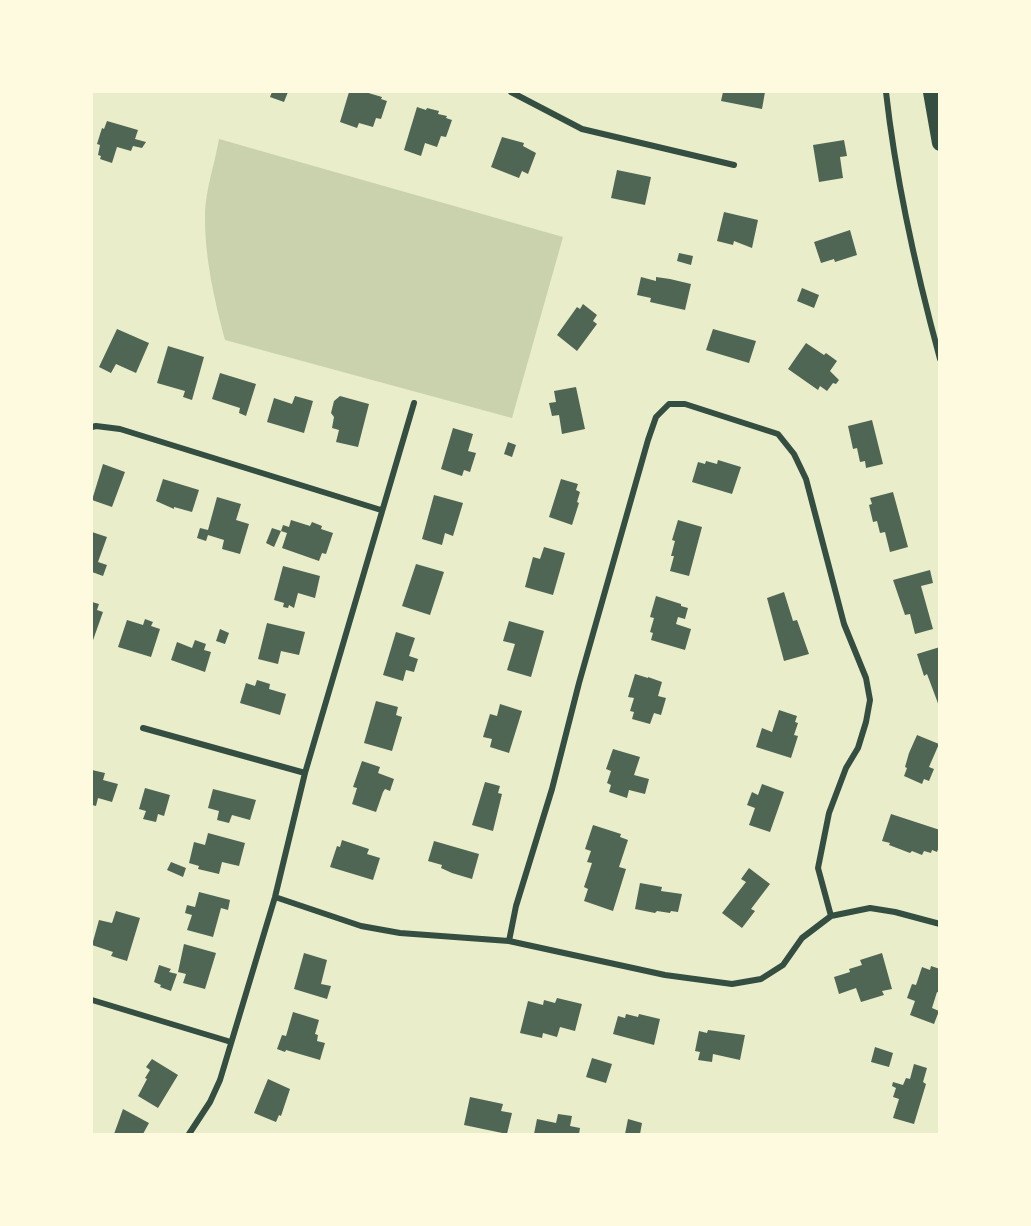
<!DOCTYPE html>
<html>
<head>
<meta charset="utf-8">
<style>
  body { margin:0 }
  #map { position:relative; width:1031px; height:1226px; overflow:hidden; background:#e9edc9; font-family:"DejaVu Sans",sans-serif }
  canvas { display:block }
  .frame { position:absolute; inset:0; border:93px solid #fefae0; pointer-events:none }
</style>
</head>
<body>
<div id="map">
<canvas width="1031" height="1226"></canvas>
<div class="frame"></div>
</div>
<script>
const g = document.querySelector('canvas').getContext('2d');
g.lineJoin = 'round';
function fillPath(path, color) { g.fillStyle = color; g.fill(path, 'evenodd'); }
function trace(path, color, width, dash) { g.strokeStyle = color; g.lineWidth = width; g.lineCap = dash ? 'butt' : 'round'; g.setLineDash(dash || []); g.stroke(path); }
fillPath(new Path2D(`
  M219,139L563,237L512,418L225,340C214,299 204,255 205,212C206,189 215,162 219,139Z`), '#cad2ad');
fillPath(new Path2D(`
  M272,92H288L284,102L270,97Z
  M349,92H365L382,97L381,99L387,101L381,119L376,118L373,127L359,123L357,128L340,122Z
  M723,92H765L762,109L721,101Z
  M417,107L426,110L427,108L439,111L438,114L447,116L446,118L452,120L446,137L441,136L437,147L425,143L421,156L404,150Z
  M107,121L138,130L135,139L146,142L142,148L133,146L131,151L117,147L112,163L100,159L101,156L98,155L100,145L97,144L102,128L104,129Z
  M502,137L524,143L523,146L536,153L528,174L522,171L519,178L491,167Z
  M844,140L847,156L840,157L843,178L819,182L813,145Z
  M617,170L651,177L645,205L611,198Z
  M724,212L758,220L752,248L734,241L733,245L717,241Z
  M850,230L857,255L835,262L834,259L821,263L814,242Z
  M679,253L693,256L691,265L677,261Z
  M641,277L656,281V277L670,279L691,284L685,310L650,302L651,298L637,295Z
  M802,288L819,295L814,308L797,301Z
  M583,304L597,315L593,321L597,324L577,351L557,335L577,307L580,309Z
  M117,329L149,343L136,373L116,364L111,373L99,367Z
  M713,329L756,341L749,363L706,350Z
  M806,343L824,355L826,353L837,361L830,371L839,380L836,384L833,383L827,391L820,386L818,390L788,369Z
  M168,346L204,357L192,400L183,397L185,391L157,383Z
  M220,373L256,384L246,416L239,413L240,408L212,399Z
  M576,387L585,429L562,434L559,415L552,416L549,403L556,402L554,391Z
  M295,396L313,401L304,433L267,422L274,398L292,404Z
  M340,396L369,404L358,447L336,442L339,430L332,428L334,417L331,413L334,401Z
  M872,420L883,464L866,468L865,461L860,462L857,448L853,449L848,426Z
  M453,428L473,434L468,451L476,453L470,472L464,470L462,476L441,469Z
  M508,442L516,445L512,457L504,454Z
  M718,460L741,467L732,494L692,482L698,462L705,464L706,461L717,464Z
  M103,464L125,472L112,507L92,500Z
  M163,479L199,490L192,512L174,507V509L156,501Z
  M561,479L578,484L576,490L580,492L577,502L579,503L572,525L549,517Z
  M893,492L908,547L890,552L885,532L880,533L877,521L873,522L869,505L872,504L870,498Z
  M434,495L463,503L453,536L445,533L442,545L422,539Z
  M217,497L241,504L236,520L249,524L240,554L222,549L224,540L208,535L206,541L197,538L200,528L208,530Z
  M291,520L310,526L312,522L322,526L321,529L333,533L326,554L322,553L319,561L282,548L287,533L281,531L283,525L289,527Z
  M678,520L702,527L689,576L670,571L674,556H671L675,541L672,540Z
  M272,528L281,531L274,547L266,543Z
  M92,532L107,537L98,562L107,565L103,576L92,572Z
  M544,547L565,553L553,595L525,587L533,557L540,559Z
  M416,564L444,572L430,615L402,606Z
  M283,566L320,576L315,598L298,593L294,608L289,605L288,608L283,607L284,603L274,600Z
  M930,570L933,583L921,586L933,629L915,634L910,614L905,615L893,580Z
  M784,592L793,621L797,620L809,654L784,661L767,598Z
  M656,596L681,604V606L688,608L685,619L678,617L676,624L691,629L685,650L651,640L653,633L650,632L654,618L650,617Z
  M92,602L99,604L97,610L103,612L92,643Z
  M145,619L153,622L151,626L160,629L151,657L118,647L127,620L143,625Z
  M509,621L544,631L531,677L507,670L515,644L503,641Z
  M267,623L305,632L299,655L281,651L278,664L258,659Z
  M220,629L229,633L225,644L216,641Z
  M396,632L415,638L409,656L418,659L414,672L406,670L403,681L383,675Z
  M195,640L206,644L204,650L211,652L205,672L171,660L177,642L192,648Z
  M940,647V706H939L927,674L924,676L917,654Z
  M635,674L648,678V677L662,682L658,696L666,698L661,715L654,713L650,724L632,719L634,712L630,711L634,698L628,697Z
  M257,680L270,684L269,689L286,694L280,715L240,703L246,683L255,686Z
  M376,701L398,707L396,715L402,717L392,751L364,743Z
  M500,704L522,711L509,753L490,747L492,739L483,737L490,714L497,716Z
  M779,710L797,716L795,722L798,723L794,735L798,736L791,758L756,747L762,728L772,732Z
  M917,735L939,744L929,767L934,769L929,781L924,779L922,784L904,776L907,768L905,767L909,753Z
  M613,749L640,757L634,775L649,779L645,794L629,790L627,798L609,792L611,785L607,783L611,771L606,769Z
  M362,761L380,767L378,773L394,779L390,791L385,789L383,792L376,812L352,804L357,788L353,787Z
  M92,770L105,773L103,780L118,784L112,802L98,798L96,806L92,805Z
  M485,782L500,786L498,793L502,794L493,831L472,825Z
  M762,784L784,792L770,832L749,825L755,808L747,805L752,792L758,795Z
  M145,788L170,795L164,816L158,814L156,822L143,819L146,811L139,809Z
  M213,789L256,800L250,820L232,815L229,823L217,820L219,811L208,808Z
  M891,814L940,830V844L937,852L932,850L931,853L924,851L922,855L912,851L910,853L889,845L890,843L882,841Z
  M593,825L621,834L620,837L628,840L619,867L626,869L613,911L584,901L588,889L584,887L592,863L587,862L591,851L585,849Z
  M208,833L245,843L239,866L222,862L219,874L198,869L199,866L189,863L194,842L205,845Z
  M342,840L369,849L367,854L380,858L373,880L330,867L337,846L340,847Z
  M434,841L479,854L472,879L452,873L441,868L442,865L428,861Z
  M171,862L186,868L183,877L167,870Z
  M749,868L770,884L751,909L755,911L742,928L722,913L746,882L741,879Z
  M640,883L662,887L661,891L682,894L678,912L671,911L670,913L657,911L655,913L635,909Z
  M199,892L230,900L228,910L221,908L213,937L187,930L192,915L185,913L187,905L195,907Z
  M116,911L140,918L127,961L111,956L113,952L92,945L99,920L112,923Z
  M184,944L216,953L205,989L183,983L186,974L178,972Z
  M304,953L327,960L321,984L331,986L327,999L294,989Z
  M882,953L892,989L882,991L884,995L861,1002L856,988L839,994L834,977L850,972L849,969L862,965L860,960Z
  M159,965L171,969L169,972L177,974L171,991L160,987L161,985L154,982Z
  M931,966L940,969V993L937,992L932,1008L939,1011L934,1024L910,1015L915,1001L907,998L912,984L916,985L922,967L930,970Z
  M557,998L582,1004L575,1031L560,1027L557,1037L543,1033L542,1038L520,1033L528,1001L543,1005L544,1000L555,1003Z
  M293,1012L319,1020L315,1034L318,1035L317,1041L325,1043L320,1060L286,1050L285,1052L277,1049L282,1035L286,1036Z
  M626,1014L638,1017L639,1014L660,1019L654,1045L613,1034L618,1016L625,1018Z
  M708,1030L745,1035L740,1060L713,1054L712,1062L698,1060L700,1052L695,1051L699,1031L707,1033Z
  M875,1047L893,1053L889,1067L871,1062Z
  M592,1058L612,1064L606,1083L586,1077Z
  M152,1059L178,1075L158,1108L138,1096L147,1079L145,1078L150,1070L146,1067Z
  M914,1064L927,1068L923,1082L926,1084L914,1124L893,1118L899,1099L893,1097L896,1088L892,1086L893,1082L903,1085L906,1078L910,1079Z
  M268,1079L290,1089L281,1116L279,1115L276,1122L254,1113Z
  M470,1097L503,1104L501,1111L512,1113L507,1134L464,1125Z
  M123,1109L149,1123L143,1134H114Z
  M558,1114L572,1116L570,1126L580,1128L579,1134H534L537,1119L556,1123Z
  M628,1119L642,1123L640,1134H625Z`), '#4f6655');
trace(new Path2D(`
  M511,92L582,129L734,165
  M886,92C896,182 916,271 940,359
  M92,427L96,426L120,429L381,510
  M143,728L305,773
  M275,897L361,926L400,933L509,941L665,975L732,984L761,979L783,965L802,938L831,916L870,908L895,912L940,924
  M509,941L516,906L552,789L579,683L648,440L656,417L669,404H685L778,434L794,454L806,479L844,624L866,678L870,700L866,722L858,748L846,768L829,813L818,868L831,916
  M92,1000L231,1042
  M189,1134L210,1102L220,1080L275,897L305,773L414,403`), '#344e41', 6);
trace(new Path2D(`
  M931,92L940,143`), '#344e41', 16);
</script>
</body>
</html>
